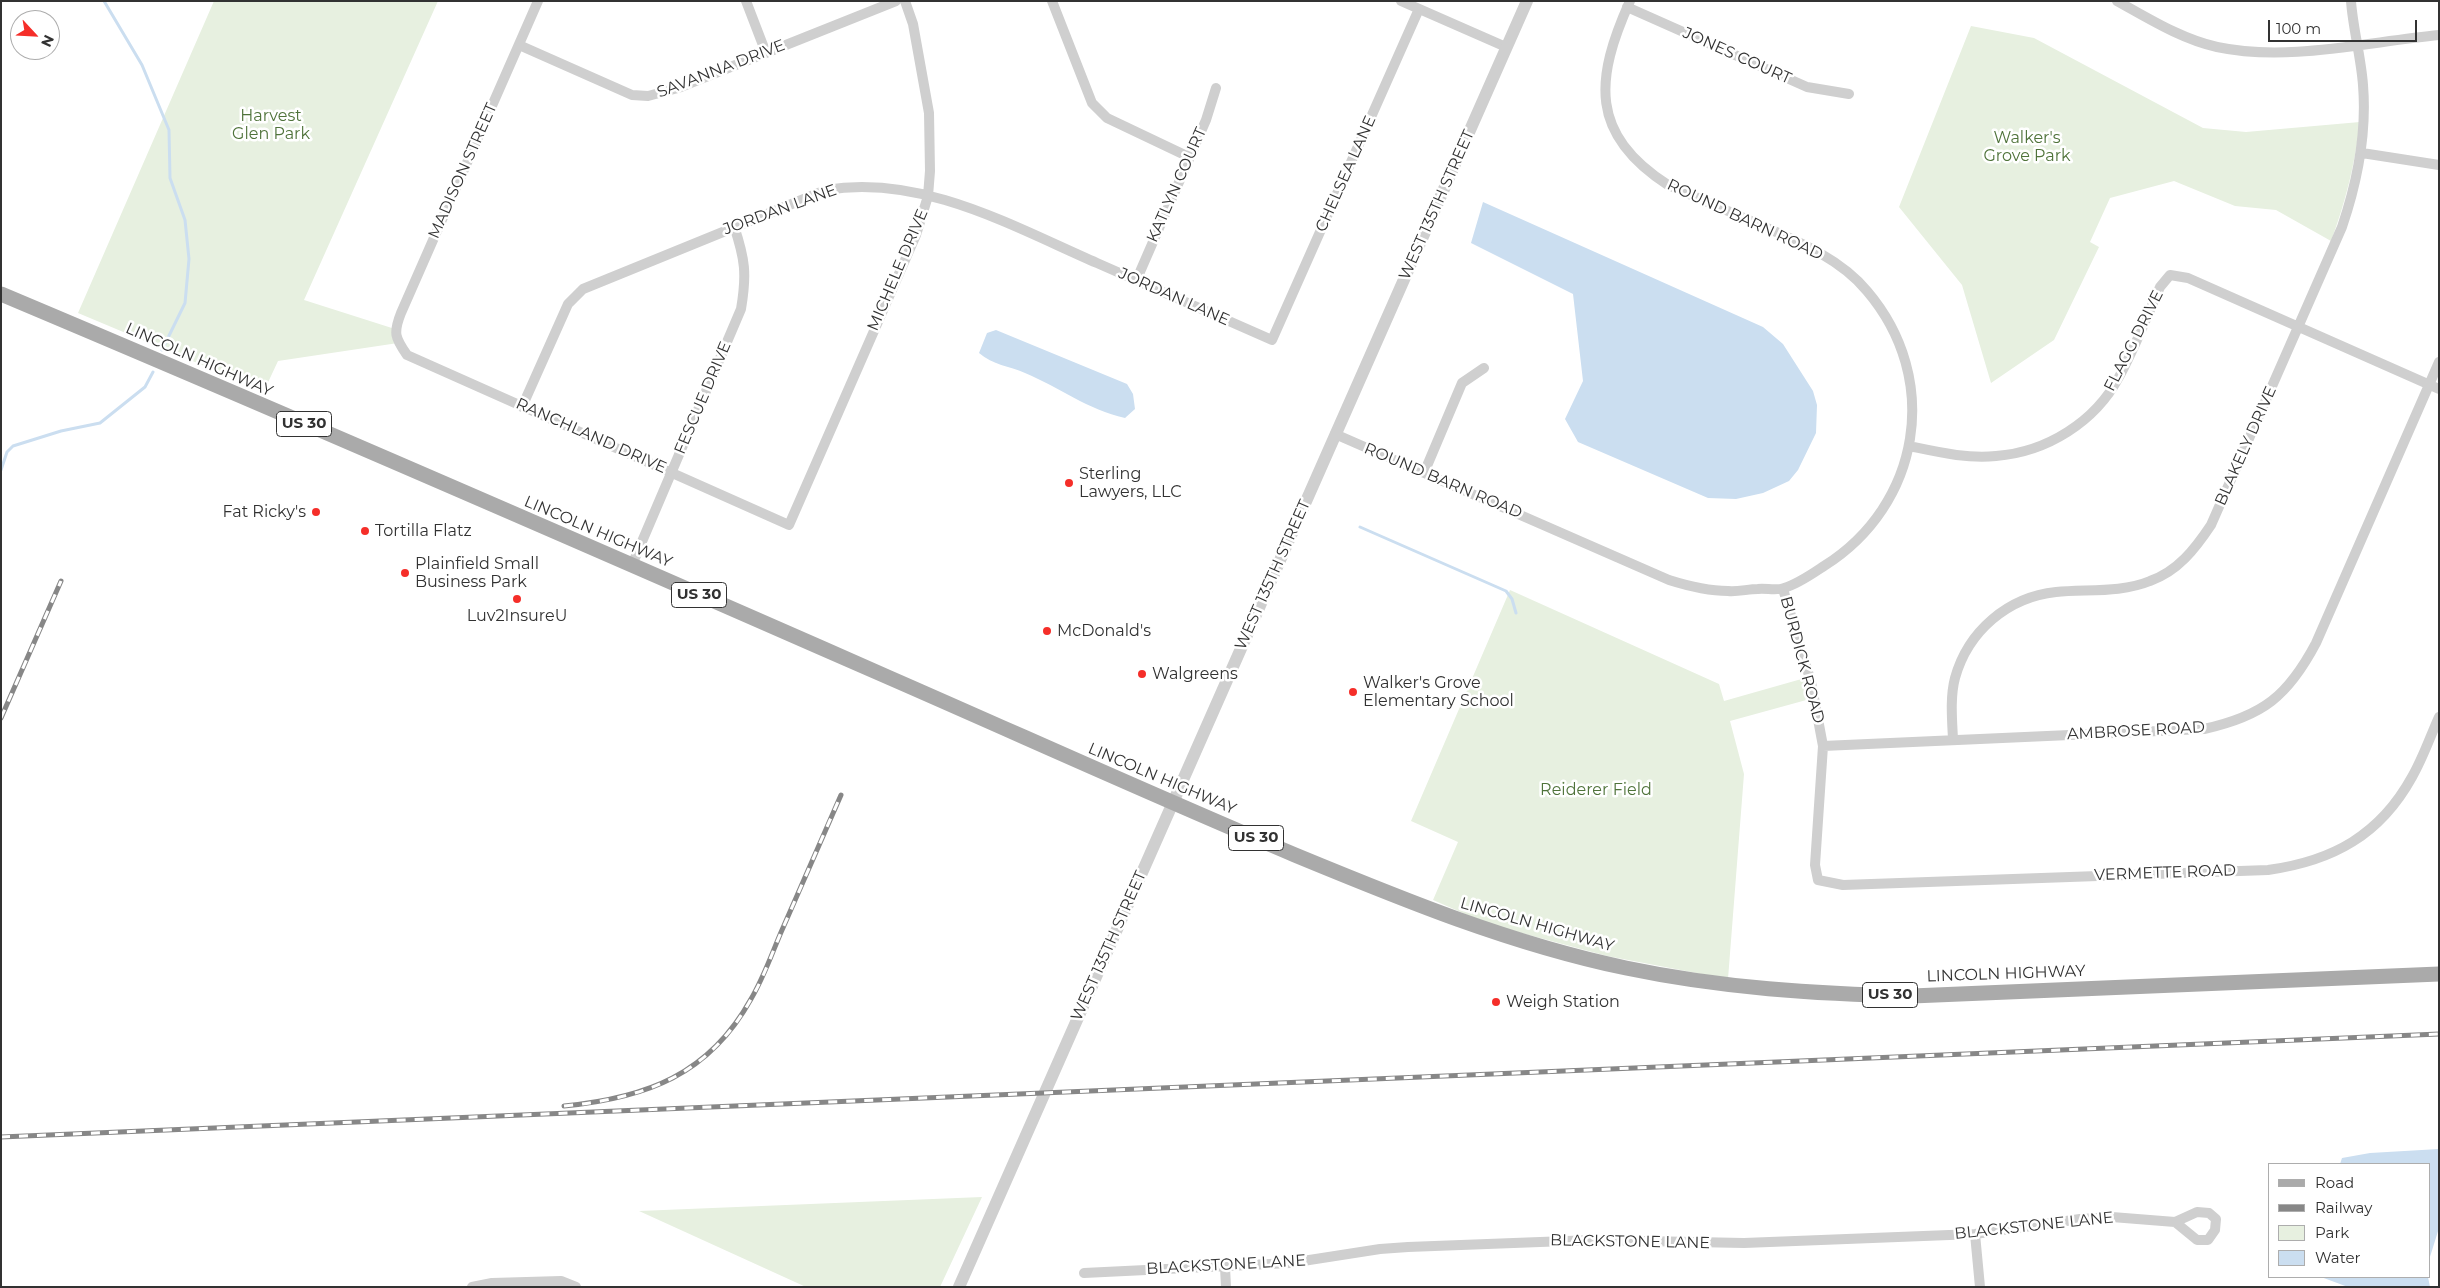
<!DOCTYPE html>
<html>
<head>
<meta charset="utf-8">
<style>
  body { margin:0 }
  #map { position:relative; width:2440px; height:1288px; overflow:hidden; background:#fff; font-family:Montserrat,sans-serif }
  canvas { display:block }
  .frame { position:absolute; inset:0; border:2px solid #323232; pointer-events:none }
  .legend { position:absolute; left:2268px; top:1163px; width:162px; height:115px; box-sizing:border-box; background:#fff; border:1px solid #adadad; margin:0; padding:6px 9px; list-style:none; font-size:15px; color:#323232 }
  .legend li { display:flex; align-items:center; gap:10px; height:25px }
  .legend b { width:25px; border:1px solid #adadad }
  .north { position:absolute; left:10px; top:10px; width:50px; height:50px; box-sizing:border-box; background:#fff; border:1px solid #adadad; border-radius:50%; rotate:115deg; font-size:14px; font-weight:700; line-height:20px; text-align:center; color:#323232 }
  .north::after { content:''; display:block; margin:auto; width:18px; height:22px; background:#f52e29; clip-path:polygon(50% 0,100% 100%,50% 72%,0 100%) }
  .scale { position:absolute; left:2268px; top:20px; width:149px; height:22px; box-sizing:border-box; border:2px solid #323232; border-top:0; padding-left:6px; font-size:15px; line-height:18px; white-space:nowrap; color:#323232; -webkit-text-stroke:4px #fff; paint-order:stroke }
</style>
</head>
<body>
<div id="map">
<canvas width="2440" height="1288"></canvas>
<div class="frame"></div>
<ul class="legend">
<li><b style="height:6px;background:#aaa"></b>Road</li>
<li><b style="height:6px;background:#878787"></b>Railway</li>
<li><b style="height:14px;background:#e7f0e0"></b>Park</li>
<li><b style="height:14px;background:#cbdef0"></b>Water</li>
</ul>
<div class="north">N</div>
<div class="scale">100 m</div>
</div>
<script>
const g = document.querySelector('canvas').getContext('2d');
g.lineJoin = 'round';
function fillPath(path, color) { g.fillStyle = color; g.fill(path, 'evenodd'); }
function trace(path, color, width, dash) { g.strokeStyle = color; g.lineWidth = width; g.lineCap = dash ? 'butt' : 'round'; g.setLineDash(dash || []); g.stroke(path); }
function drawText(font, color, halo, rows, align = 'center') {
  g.font = font + ' Montserrat,sans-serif'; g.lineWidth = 5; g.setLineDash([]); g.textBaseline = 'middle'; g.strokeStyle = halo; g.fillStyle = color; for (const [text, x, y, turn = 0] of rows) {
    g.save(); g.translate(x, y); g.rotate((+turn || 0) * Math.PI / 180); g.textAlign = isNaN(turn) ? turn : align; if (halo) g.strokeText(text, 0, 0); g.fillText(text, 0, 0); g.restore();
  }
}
fillPath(new Path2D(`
  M214,1H438L304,300L395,329L398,343L278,361L264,391L78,313Z
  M1971,26L2034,38L2203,128L2246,132L2360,122C2355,163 2346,201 2331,241L2276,210L2235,206L2174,181L2110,198L2090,242L2099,247L2054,340L1991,383L1962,285L1899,207Z
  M1510,590L1719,684L1724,701L1805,678L1810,699L1730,721L1744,774L1728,979L1607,956L1488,924L1433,900L1458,842L1411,821Z
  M982,1197L940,1287H806L639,1211Z`), '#e7f0e0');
fillPath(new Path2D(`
  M1483,202L1763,327L1783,344L1813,391L1817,405L1816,433L1798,470L1789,481L1763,493L1736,499L1708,498L1578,442L1565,419L1583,381L1573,294L1471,243Z
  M996,330L1127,384L1133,394L1135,409L1125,418C1088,410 1059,387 1025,373C1009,366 993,365 979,353L987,333Z
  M2439,1149V1228L2429,1260V1164H2340L2342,1158L2370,1153Z
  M2321,1277H2428L2430,1287H2348Z`), '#cbdef0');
trace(new Path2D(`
  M104,1L142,65L169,130L170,178L185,220L189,259L185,303L162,350
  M1,470L7,452L13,446L61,431L100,423L145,387L153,372
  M1360,527L1506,591L1512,599L1516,613`), '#cbdef0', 3);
trace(new Path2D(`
  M538,1L401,313C393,333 395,338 407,355L789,525L916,235L928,196L930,171L929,113L913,24L905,1
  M746,1L766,53
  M1052,1L1092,103L1107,118L1189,157
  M1401,1L1506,47
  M2117,1C2148,18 2181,39 2217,47C2288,62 2366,42 2439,35
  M1627,7L1807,87L1849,94
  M519,45L632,95L648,96L678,88L896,1
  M2362,153L2439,165
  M1136,281L1206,120L1216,88
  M522,407L568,304L583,289L826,190C922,174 1012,226 1097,263C1155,289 1214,314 1272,340L1419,9
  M1335,434L1669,580C1688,586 1707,591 1728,591C1738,592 1748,589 1758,589C1766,588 1777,591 1784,588C1798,584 1812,574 1824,566C1921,505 1942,379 1867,291C1840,258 1797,241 1758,224C1728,211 1698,198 1668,185C1589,134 1595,79 1630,1
  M1909,446C1938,452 1967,459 1996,456C2047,452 2095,422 2119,377C2135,348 2147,316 2160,287L2170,275L2188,278L2439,389
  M1424,473L1462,383L1484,368
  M632,565L741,309C747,274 745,259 734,226
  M1783,589L1811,682L1823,746L1815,865L1818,880L1843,885L2268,870C2333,861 2380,835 2412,777C2423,758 2430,737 2439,717
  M1953,739C1952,719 1950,697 1955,678C1968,631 2008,597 2056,592C2087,589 2121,593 2150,581C2178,571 2195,549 2211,525L2342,227C2358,180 2367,134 2363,85C2361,57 2353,29 2351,1
  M1823,746L2204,729C2263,716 2288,696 2316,643L2439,362
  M1975,1234L1980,1287
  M1225,1267L1226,1287
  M1084,1273L1290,1263L1380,1249L1408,1247L1593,1240L1744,1243L1975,1234L2080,1219L2112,1217L2175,1222L2197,1212L2209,1213L2216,1219L2215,1230L2208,1240H2197L2175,1222
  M472,1287L492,1283L561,1281L576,1287`), '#cfcfcf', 10);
trace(new Path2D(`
  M959,1287L1527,1`), '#cfcfcf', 12);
trace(new Path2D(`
  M1,294C298,419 594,548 890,678C1025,737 1159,798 1295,855C1404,900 1511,944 1626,968C1721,988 1816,994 1912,996L2439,974`), '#aaa', 15);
const rail = new Path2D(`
  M1,718L61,581
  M564,1106C646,1098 709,1075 751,999C764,977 772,953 782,930C802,885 821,840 841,795
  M1,1137L2439,1034`);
trace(rail, '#878787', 5);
trace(rail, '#fff', 3, [9]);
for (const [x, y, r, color] of [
  [1069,483,5,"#f52e29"],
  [316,512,5,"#f52e29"],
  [365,531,5,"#f52e29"],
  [405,573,5,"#f52e29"],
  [517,599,5,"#f52e29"],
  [1047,631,5,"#f52e29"],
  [1142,674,5,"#f52e29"],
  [1353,692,5,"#f52e29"],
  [1496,1002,5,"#f52e29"]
]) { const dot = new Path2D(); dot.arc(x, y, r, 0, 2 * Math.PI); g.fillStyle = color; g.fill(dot); trace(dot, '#fff', 2); }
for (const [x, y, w] of [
  [304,424,55],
  [699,595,55],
  [1256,838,55],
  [1890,995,55]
]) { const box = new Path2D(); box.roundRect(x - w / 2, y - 12.5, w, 25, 4); g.fillStyle = '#fff'; g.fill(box); trace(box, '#323232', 1); }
drawText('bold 15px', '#323232', null, [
  ["US 30",304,424],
  ["US 30",699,595],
  ["US 30",1256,838],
  ["US 30",1890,995]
]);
drawText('16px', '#323232', '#fff', [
  ["JONES COURT",1737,56,24],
  ["SAVANNA DRIVE",721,69,-21],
  ["MADISON STREET",463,171,-66],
  ["CHELSEA LANE",1346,174,-66],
  ["KATLYN COURT",1177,185,-66],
  ["WEST 135TH STREET",1437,205,-66],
  ["JORDAN LANE",780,210,-20],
  ["ROUND BARN ROAD",1745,220,25],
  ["MICHELE DRIVE",898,270,-67],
  ["JORDAN LANE",1174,297,24],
  ["FLAGG DRIVE",2134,341,-63],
  ["LINCOLN HIGHWAY",199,360,24],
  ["FESCUE DRIVE",703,398,-67],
  ["RANCHLAND DRIVE",591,436,24],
  ["BLAKELY DRIVE",2246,446,-66],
  ["ROUND BARN ROAD",1443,481,23],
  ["LINCOLN HIGHWAY",598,532,23],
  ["WEST 135TH STREET",1273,575,-66],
  ["BURDICK ROAD",1802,660,75],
  ["AMBROSE ROAD",2136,731,-3],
  ["LINCOLN HIGHWAY",1162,779,23],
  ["VERMETTE ROAD",2165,873,-2],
  ["LINCOLN HIGHWAY",1537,925,16],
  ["WEST 135TH STREET",1109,946,-66],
  ["LINCOLN HIGHWAY",2006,974,-2],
  ["BLACKSTONE LANE",2034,1226,-6],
  ["BLACKSTONE LANE",1630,1242,1],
  ["BLACKSTONE LANE",1226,1265,-3]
]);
drawText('16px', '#4f733a', '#fff', [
  ["Harvest",271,116],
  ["Glen Park",271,134],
  ["Walker's",2027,138],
  ["Grove Park",2027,156],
  ["Reiderer Field",1596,790]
]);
drawText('16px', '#323232', '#fff', [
  ["Sterling",1079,474],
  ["Lawyers, LLC",1079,492],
  ["Fat Ricky's",306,512,"right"],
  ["Tortilla Flatz",375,531],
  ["Plainfield Small",415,564],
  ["Business Park",415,582],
  ["Luv2InsureU",517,616,"center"],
  ["McDonald's",1057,631],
  ["Walgreens",1152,674],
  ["Walker's Grove",1363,683],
  ["Elementary School",1363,701],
  ["Weigh Station",1506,1002]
], 'left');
</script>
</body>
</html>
